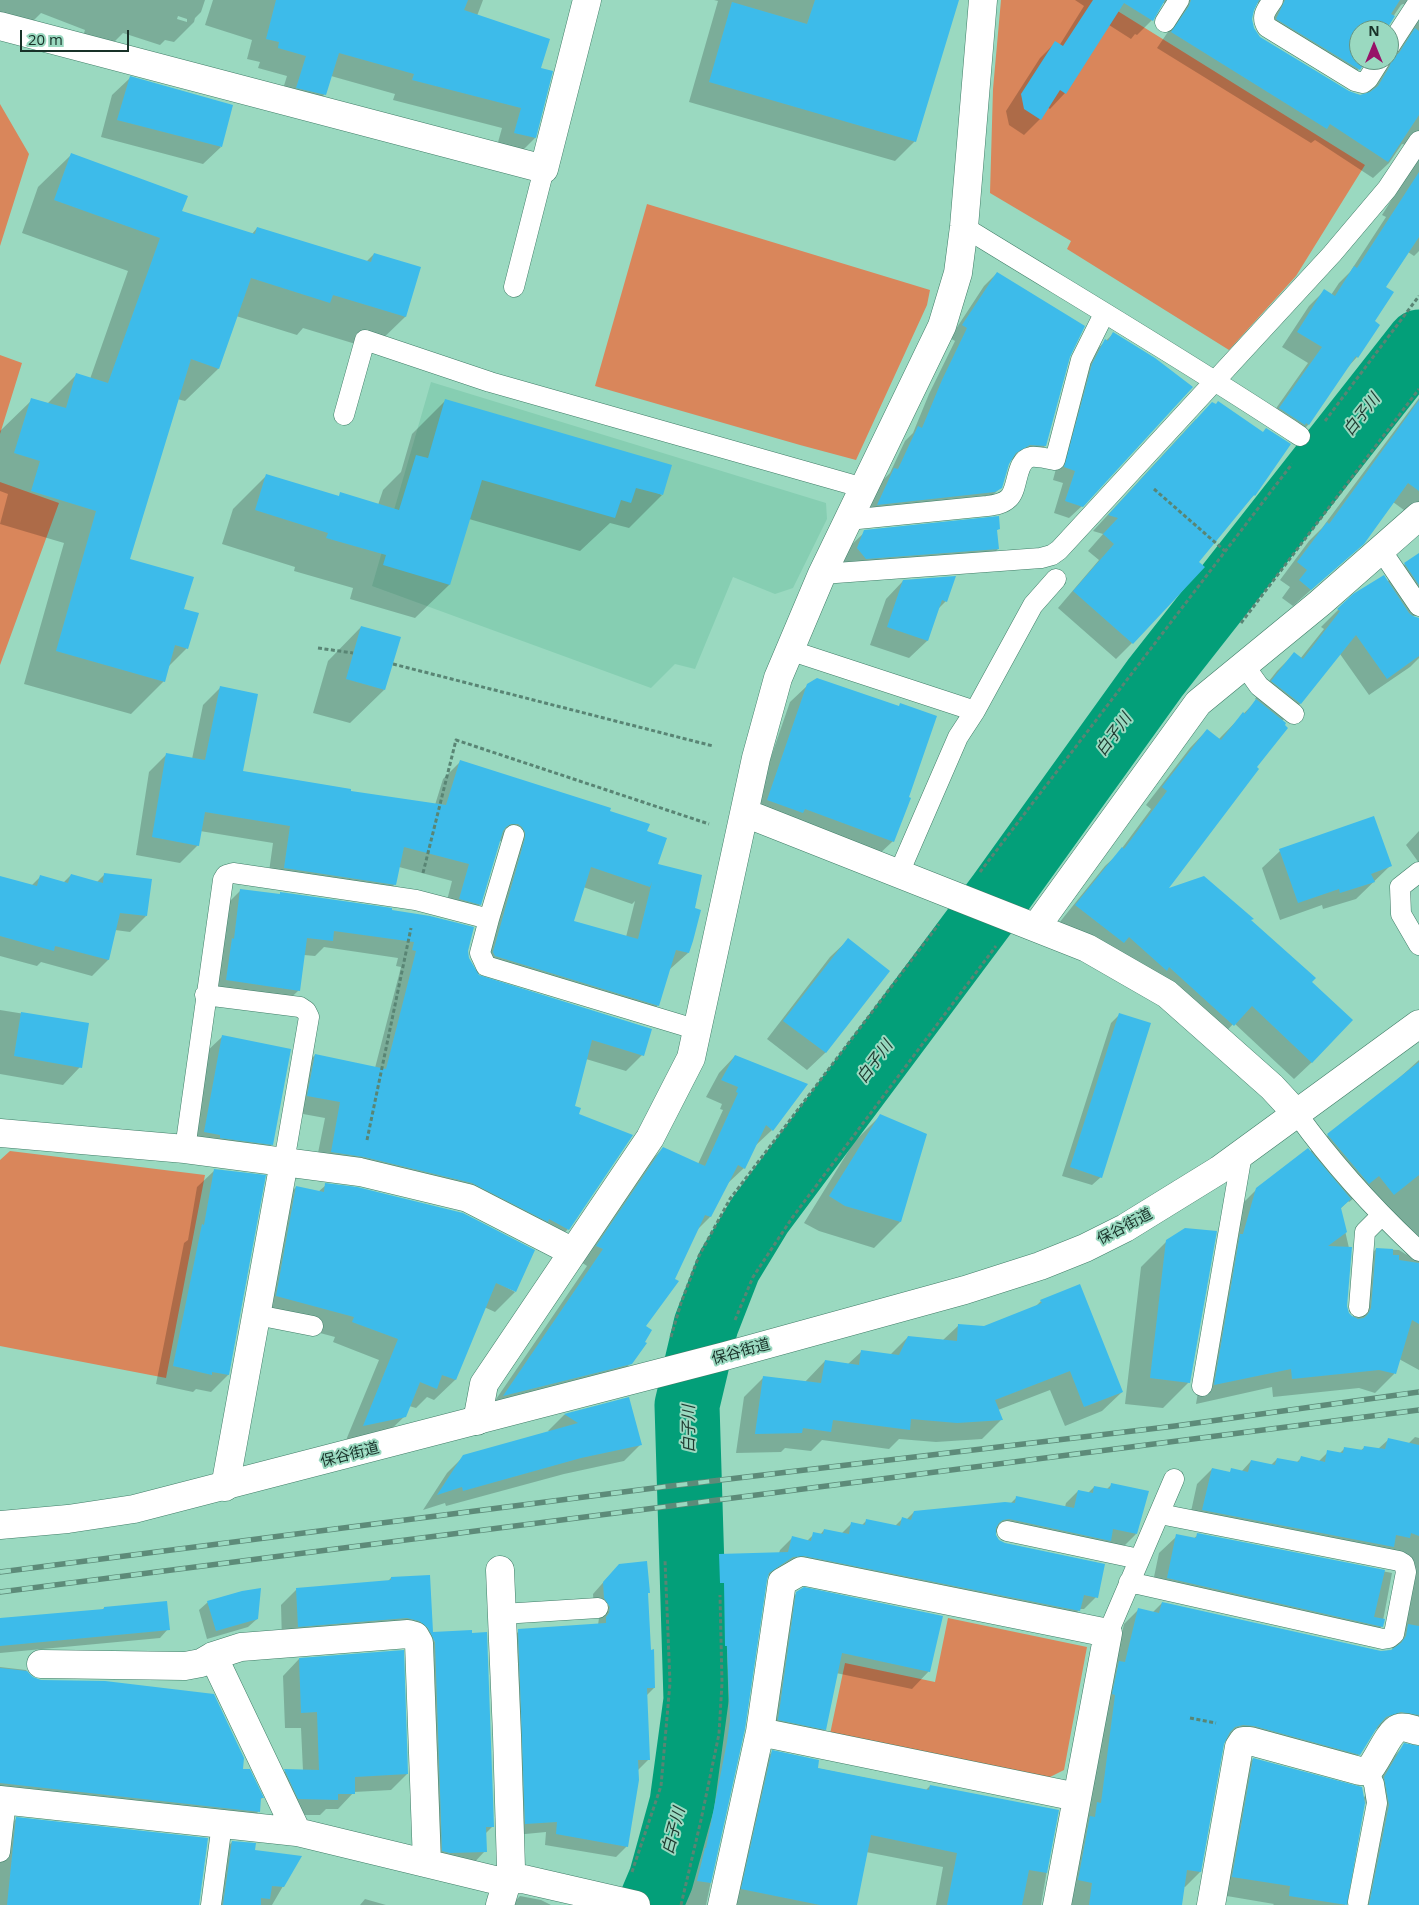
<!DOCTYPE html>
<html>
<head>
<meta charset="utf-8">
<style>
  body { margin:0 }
  #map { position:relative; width:1419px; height:1905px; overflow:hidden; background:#9ad9c0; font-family:"Open Sans",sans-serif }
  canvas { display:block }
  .north { position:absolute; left:1349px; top:20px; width:50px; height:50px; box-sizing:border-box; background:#9ad9c0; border:1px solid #669683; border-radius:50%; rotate:0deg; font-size:14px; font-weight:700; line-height:20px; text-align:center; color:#183128 }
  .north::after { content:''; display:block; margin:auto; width:18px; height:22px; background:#971268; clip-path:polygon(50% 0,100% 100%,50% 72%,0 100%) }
  .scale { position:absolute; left:20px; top:30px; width:109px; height:22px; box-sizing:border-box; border:2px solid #183128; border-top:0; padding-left:6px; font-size:15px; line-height:18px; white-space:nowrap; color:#183128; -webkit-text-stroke:4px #9ad9c0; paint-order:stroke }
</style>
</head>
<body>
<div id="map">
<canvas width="1419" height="1905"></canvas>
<div class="north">N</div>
<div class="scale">20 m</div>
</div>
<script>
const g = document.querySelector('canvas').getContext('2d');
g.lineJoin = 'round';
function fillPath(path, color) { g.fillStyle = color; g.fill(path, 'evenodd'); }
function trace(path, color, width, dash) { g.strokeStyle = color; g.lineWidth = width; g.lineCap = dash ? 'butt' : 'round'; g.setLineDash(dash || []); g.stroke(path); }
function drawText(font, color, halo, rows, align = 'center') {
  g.font = font + ' "Open Sans","Noto Sans JP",sans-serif'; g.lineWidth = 4; g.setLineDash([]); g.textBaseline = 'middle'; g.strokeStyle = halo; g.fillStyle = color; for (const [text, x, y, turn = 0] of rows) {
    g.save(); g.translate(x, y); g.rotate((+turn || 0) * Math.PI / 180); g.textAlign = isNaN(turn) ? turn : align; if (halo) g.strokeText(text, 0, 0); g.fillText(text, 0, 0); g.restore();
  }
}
fillPath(new Path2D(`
  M431,382L826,503L827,519L793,588L775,594L733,577L695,669L675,664L651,688L372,586Z`), '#86ceb2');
fillPath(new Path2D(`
  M1001,0H1100L1365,165L1296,276L1229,350L1067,249L1071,241L990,193L993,89Z
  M0,104L29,154L0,246Z
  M647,204L930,290L927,305L856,460L800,445L595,386Z
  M0,355L22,363L0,434Z
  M0,482L59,503L0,665Z
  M10,1151L205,1175L166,1378L0,1346V1160Z
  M948,1618L1087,1647L1064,1770L1046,1779L830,1734L845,1663L935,1682Z`), '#d9865b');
fillPath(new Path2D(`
  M0,0H205L201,12L195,18L194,22L174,42L165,40L160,45L123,33L108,48L82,39L85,30L41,13L24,30L0,21ZM178,16L187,19V22L177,19Z
  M213,0H483L477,16L539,69L551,72L535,138L515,158L495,153L502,128L393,100L395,94L331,76L324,95L304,115L277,108L287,76L258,68L260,62L247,59L252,40L205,25Z
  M714,0H950L915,141L895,161L689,102L718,1Z
  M1075,0H1419V251L1414,256L1408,252L1385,287L1373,322L1357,357L1347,368L1308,425L1293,440L1265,424L1308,363L1282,347L1309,306L1324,291L1331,295L1339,283L1350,272L1386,217L1382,215L1414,164L1410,146L1402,144L1389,163L1373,178L1315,140L1311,143L1157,48L1174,23L1169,5L1164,3H1162L1152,20L1137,35L1135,34L1131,39L1109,25L1065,93L1050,109L1047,107L1040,119L1024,135L1009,125L1006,111L1040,58L1055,43L1059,46L1084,6ZM1257,3L1265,6L1262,34L1343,85L1359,69L1365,60H1359V30H1384L1401,5L1403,4L1410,6L1414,24L1365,96L1348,92L1260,38L1253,29L1251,15Z
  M130,78L221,147L203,164L101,137L112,95Z
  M71,155L181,212L252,234L257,228L366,262L374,254L419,268L405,317L372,349L303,328L297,335L236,316L218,369L185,401L177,399L129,559L183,610L187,648L167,668L164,681L131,714L24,684L64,543L0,524L8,494L0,491V431L32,400L47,404L76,375L90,379L128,271L22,233L38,187Z
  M997,273L1068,356L1045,446L1032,459L1016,458L1009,461L1001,487L987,501L865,518L881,482L890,473L905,441L913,433L929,394L955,341L950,338L984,286Z
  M1113,334L1082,506L1069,518L1054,513L1063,483L1053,480L1080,378L1093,353Z
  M1419,398V521L1393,502L1363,543L1293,606L1282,598L1290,587L1280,580L1309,541L1322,528Z
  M445,401L662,495L629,528L610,523L580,551L469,519L449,585L415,618L350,599L353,588L294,571L295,567L222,544L233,509L266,476L338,497L341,494L378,505L383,490L401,472L412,434Z
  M1196,419L1254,495L1241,508L1132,643L1116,659L1058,608L1099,560L1088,551L1103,534L1093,531Z
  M998,529L996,531L998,549L983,564L842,563L849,547L865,532Z
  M1419,555V613L1412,617L1419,638V658L1410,667L1369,695L1340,654L1300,704L1282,721L1256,767L1166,891L1311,982L1312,1062L1294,1079L1234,1023L1216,1042L1059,923L1105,866L1117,855L1151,809L1146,805L1190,748L1207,730L1219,739L1257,700L1255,699L1277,671L1294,654L1300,659L1324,629L1321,627L1338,610L1387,582L1405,564Z
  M903,581L946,601L937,610L927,641L909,658L870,645L886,599Z
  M361,627L384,690L350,723L313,713L328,661Z
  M808,685L893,841L875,858L750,818L790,702Z
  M221,687L241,772L349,793L435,805L443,779L460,762L609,812L645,832L656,865L693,909L688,953L669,970L658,1005L641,1023L476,973L478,976L642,1055L626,1071L586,1059L574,1106L577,1115L568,1229L552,1246L455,1199L315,1168L325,1118L292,1112L299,1071L315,1055L375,1068L401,967L396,966L398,958L324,947L315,956L304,955L299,990L282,1006L210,996L224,907L240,891L467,950L468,958L475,972L508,857L506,845L499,840L480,904L462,921L443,916L452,881L399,867L395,884L378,902L267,886L273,843L200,831L198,845L180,863L136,855L149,772L167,754L192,759L203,705ZM583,887L632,904L635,901L626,937L572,922Z
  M1419,831V863L1406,845Z
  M1280,851L1391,865L1356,899L1323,909L1322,905L1280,920L1262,868Z
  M105,874L146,916L130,932L115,930L108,960L92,976L41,962L37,966L0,956V877L31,886L40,877L63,883L71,875L97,882Z
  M848,940L888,971L825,1053L807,1070L767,1039L830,957Z
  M0,1010L87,1024L80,1067L63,1085L0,1074Z
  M1120,1014L1101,1177L1092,1185L1062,1176L1111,1023Z
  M223,1036L272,1144L255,1162L188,1149L205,1053Z
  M735,1056L772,1130L755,1146L744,1168L727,1184L710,1217L696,1231L644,1326L631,1363L614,1380L488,1411L587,1266L581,1262L647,1165L663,1148L698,1164L723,1110L720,1109L722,1104L706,1097L719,1073Z
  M1419,1060V1370L1399,1359L1394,1374L1375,1393L1359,1388L1273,1397L1272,1387L1196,1404L1221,1255L1237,1209L1257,1189L1310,1152L1328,1135L1397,1080ZM1359,1194L1407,1255L1399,1250L1376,1249L1357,1269L1353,1319L1347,1313L1346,1307L1349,1248L1340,1209L1348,1201L1349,1202Z
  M880,1116L900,1222L874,1248L819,1231L804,1223L854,1142Z
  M215,1170L228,1375L211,1392L196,1389L193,1392L156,1384L184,1243L188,1240L197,1187Z
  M326,1185L515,1292L495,1312L484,1307L455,1380L434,1400L427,1397L416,1408L409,1406L405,1416L384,1436L344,1445L379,1360L333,1342L335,1337L256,1316L276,1208L296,1187L318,1192Z
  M1167,1241L1189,1382L1163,1408L1125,1404L1141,1267Z
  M1041,1301L1122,1392L1102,1411L1065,1426L1050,1390L998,1410L1002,1419L982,1439L936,1442L899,1439L889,1449L822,1440L811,1451L785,1448L781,1452L736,1453L744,1397L764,1377L805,1382L825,1361L848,1364L861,1352L890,1355L908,1337L943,1340L959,1325L984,1327L1035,1307Z
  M628,1398L640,1445L624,1461L564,1474L446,1506L445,1503L423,1510L447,1473L464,1456L550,1432L548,1431L564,1415Z
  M1415,1437L1419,1438V1725L1380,1727L1375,1730L1359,1754L1344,1769L1235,1740L1224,1741L1200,1872L1185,1887L1183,1886L1181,1905H1061L1124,1624L1139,1609L1152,1613L1162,1603L1381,1652L1392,1650L1403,1590L1396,1569L1188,1525L1197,1484L1212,1469L1229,1473L1232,1470L1241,1472L1251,1461L1270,1466L1277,1459L1296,1463L1301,1458L1318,1462L1328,1452L1339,1454L1345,1448L1360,1451L1365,1447L1378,1449L1388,1440L1408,1444Z
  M1112,1484L1136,1534L1124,1546L1097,1553L994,1532L998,1540L1096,1597L1084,1609H1080L1067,1623L780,1569L766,1577L743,1729L706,1905H682L693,1862L695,1860L715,1755L718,1733L715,1658H713L712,1595H708L707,1567L720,1555L779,1553L780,1550L793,1537L807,1541L814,1534L820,1535L824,1530L841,1534L852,1523L861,1526L867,1520L895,1526L902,1519L906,1520L914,1512L1010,1504L1017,1497L1065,1507L1066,1503L1078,1491L1088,1493L1094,1487L1107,1489Z
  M1198,1535L1392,1573L1382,1626L1365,1644L1150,1596L1159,1553L1177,1536L1193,1539Z
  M608,1577L650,1651L654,1688L646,1696L649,1759L637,1771L627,1846L616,1857L545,1845L546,1832L515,1835L508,1642L519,1631L598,1625L599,1618L594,1610L593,1594Z
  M391,1578L432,1633L493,1826L485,1834V1851L470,1867L433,1868L413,1644L282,1642L281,1605L297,1589L388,1581Z
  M797,1593L929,1671L912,1689L836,1673L825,1729L807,1746L761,1737L779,1610Z
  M208,1602L257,1619L248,1627L207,1639L199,1610Z
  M104,1608L168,1629L160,1638L0,1653V1619L102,1610Z
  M299,1659L407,1774L391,1790L354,1792L338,1809H326L320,1815H282L269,1787L285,1771H303L301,1728H285L283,1676Z
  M0,1667L26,1670L32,1678L242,1770L262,1798L260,1800L258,1812L245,1825L0,1798Z
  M1405,1745L1419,1765V1905H1354L1369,1826L1365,1799L1345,1905H1273L1274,1904L1215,1894L1236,1777L1253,1759L1363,1799L1385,1765Z
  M772,1752L816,1768L926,1790L930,1786L1057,1811L1041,1905H936L943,1867L866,1852L855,1905H727L757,1767Z
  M16,1819L198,1905H0V1854L3,1832Z
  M232,1842L254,1851L300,1857L272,1905H212L219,1855Z
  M520,1896L541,1900L551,1905H511Z
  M365,1899L386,1905H360Z`), '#0003');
trace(new Path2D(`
  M650,1905L661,1879L682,1803L696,1700L687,1405L706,1325L729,1266L760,1215L999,895L1155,678L1419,342`), '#039f79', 65);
fillPath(new Path2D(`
  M276,0H468L464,10L550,39L541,68L553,71L536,138L514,133L521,108L412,80L414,74L339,53L326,95L296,88L306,56L278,48L279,42L266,39Z
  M815,0H959L916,142L709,82L732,2L807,24Z
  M1093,0H1165L1153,21L1124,3L1066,94L1060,90L1041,120L1024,109L1021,94L1055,41L1063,46Z
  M1191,0H1259L1254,10L1252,19L1254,28L1260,37L1349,91L1360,95L1370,92L1378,86L1390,66L1391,58L1399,53L1415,28L1419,31V115L1388,162L1330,124L1327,129L1171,32L1189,6Z
  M1285,0H1400L1391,14L1395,16L1386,30H1359V60H1366L1360,70L1276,19Z
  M130,76L233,105L222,147L117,120Z
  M71,153L188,196L182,211L255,234L257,227L371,262L374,253L421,267L406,317L333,295L330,303L251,278L219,369L191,359L130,559L194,577L184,609L199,613L188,649L175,645L165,682L56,651L96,511L31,491L40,461L14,453L31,398L66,408L76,373L108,383L160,238L54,200Z
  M1419,172V237L1386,287L1394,292L1375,321L1380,325L1358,358L1356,356L1309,425L1306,423L1305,425L1279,408L1322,347L1297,332L1324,289L1335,296L1354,266L1357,268Z
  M997,272L1085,326L1070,357L1046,446L1030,445L1016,453L1009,464L1002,488L995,492L877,505L894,468L898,469L918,426L922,428L942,380L967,328L962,325Z
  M1113,332L1155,358L1193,387L1083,507L1065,501L1075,471L1064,467L1092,364L1105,339L1108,341Z
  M445,399L672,465L663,495L636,488L631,503L621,500L615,518L482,480L450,585L383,565L386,555L326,538L328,533L255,510L266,474L339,496L340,492L399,510L416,455L428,458Z
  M1419,400V491L1408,483L1364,544L1311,590L1299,580L1307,570L1297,562L1327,522L1329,524Z
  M1218,401L1263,432L1266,428L1291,444L1255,496L1254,495L1199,562L1205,567L1133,644L1073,591L1114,544L1103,534L1118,518L1108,515L1212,402L1216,404Z
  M999,516L1000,529L997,530L999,549L866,559L857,548L864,530Z
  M1419,553V585L1404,563Z
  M1384,575L1409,613L1413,616L1419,618V656L1387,679L1356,635L1301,704L1271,681L1294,652L1303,659L1340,611L1337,609L1353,594Z
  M956,576L947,602L942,600L928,641L887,627L903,580Z
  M361,626L401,637L385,690L346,679Z
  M817,678L899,706L900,703L937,716L909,797L911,798L894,842L805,809L803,813L767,800L807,684Z
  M220,686L258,694L243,771L351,789V791L446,805L460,760L611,808L610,811L650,824L647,831L667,838L658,864L702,875L695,908L701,910L693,941L689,953L676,950L659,1006L495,956L493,952L525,838V832L522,827L518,824H511L506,827L503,831L481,905L459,899L469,864L404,847L396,885L284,868L290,826L205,812L199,846L152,837L166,753L205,760ZM591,867L650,887L652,882L638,939L574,921Z
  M1256,699L1286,723L1285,725L1288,728L1257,767L1259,769L1169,888L1204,876L1254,919L1251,920L1316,978L1312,982L1353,1020L1312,1063L1252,1006L1234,1026L1169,967L1167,971L1129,937L1124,943L1075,905L1122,847L1124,849L1167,791L1162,787L1207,729L1221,740L1243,712L1245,714Z
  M1374,816L1392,866L1371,874L1375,882L1340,893L1339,889L1298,903L1279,849Z
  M104,873L152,879L147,916L120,913L109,960L55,946L54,951L0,936V876L37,886L40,875L68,883L71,874L103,883Z
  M240,889L280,894V892L392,908V910L430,916L474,927L468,951L469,958L479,975L652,1029L644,1056L592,1040L575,1106L581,1108L579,1114L633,1135L569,1230L549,1219L548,1222L472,1183L364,1157L331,1152L340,1102L307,1096L315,1054L386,1069L416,951L412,950L414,942L334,931L333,941L307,938L300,991L226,980L232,938L234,939Z
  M848,938L890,971L826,1053L783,1021Z
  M21,1012L89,1023L82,1068L14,1056Z
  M1119,1013L1151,1023L1102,1178L1070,1167Z
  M222,1035L291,1049L273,1145L220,1138V1135L204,1132Z
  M735,1055L808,1084L773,1131L766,1125L745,1169L738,1165L711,1217L705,1215L675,1279L679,1281L646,1326L652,1330L645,1342L647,1343L632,1364L503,1396L603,1249L596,1246L663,1147L705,1166L738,1093L736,1092L738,1087L721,1080Z
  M1419,1062V1175L1394,1195L1379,1176L1369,1184L1327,1134Z
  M880,1114L927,1134L901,1222L845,1206L829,1196Z
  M1308,1148L1351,1199L1341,1208L1347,1232L1328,1246L1352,1247L1347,1306L1349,1313L1352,1316L1358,1319L1364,1318L1368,1314L1371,1308L1376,1248L1393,1249V1255H1399V1260L1419,1263V1324L1412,1320L1396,1374L1379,1370L1292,1379L1291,1369L1214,1385L1240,1234H1243L1256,1188Z
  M214,1169L266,1175L229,1375L212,1372V1375L173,1366L202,1224L204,1225Z
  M325,1183L357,1187L463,1213L535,1250L516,1292L496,1283L456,1380L442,1375L437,1389L420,1382L406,1417L363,1426L398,1339L352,1322L354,1317L276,1296L296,1186L324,1192Z
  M1185,1228L1217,1231L1190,1383L1150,1378L1166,1240Z
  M1080,1284L1123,1392L1084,1407L1070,1371L995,1400L1003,1420L957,1423L911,1419L910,1430L833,1420L831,1432L803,1428L802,1433L755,1434L763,1376L821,1383L825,1360L859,1365L861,1350L899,1355L908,1336L957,1341L958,1324L984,1326L1042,1303L1040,1300Z
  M629,1397L642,1445L581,1458L463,1491L462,1487L437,1495L463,1455L578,1423L564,1414Z
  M1388,1438L1419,1445V1536L1411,1533L1410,1538L1396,1535L1394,1547L1202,1510L1212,1468L1230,1472L1231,1468L1248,1472L1251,1460L1275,1465L1277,1458L1299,1462L1301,1456L1325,1462L1327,1450L1343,1453L1344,1447L1363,1450L1364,1446L1385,1449Z
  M1111,1483L1149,1491L1137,1534L1113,1529L1111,1541L1009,1519L1003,1520L999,1523L996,1528V1535L999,1540L1005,1543L1105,1564L1098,1598L1084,1595L1080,1611L804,1556L793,1557L769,1573L767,1580L745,1729L711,1883L697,1881L705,1848H706L727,1742L730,1720L727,1646H725L724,1583H720L719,1554L788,1552L792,1536L811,1541L813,1532L823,1534L824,1529L849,1534L851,1522L865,1525L866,1519L900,1526L902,1517L911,1520L914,1511L1005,1502L1015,1503L1016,1496L1074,1508L1078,1490L1093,1493L1094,1486L1110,1489Z
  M1197,1533L1385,1570L1374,1617L1385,1619L1383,1627L1167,1578L1176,1534L1196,1538Z
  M647,1561L650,1593H648L651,1650L654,1649L655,1688H647L650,1760H638L639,1780L628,1847L556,1834L557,1822L525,1824L518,1629L606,1623V1617L609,1613L610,1607L604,1598L603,1582L619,1564Z
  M430,1575L433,1632L472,1630V1633L487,1632L494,1827H486L487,1852L450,1853L442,1851L435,1642L428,1628L419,1621L407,1618L298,1627L296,1588L391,1580V1577Z
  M804,1587L943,1616L930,1672L842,1653L826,1730L778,1720L796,1592Z
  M261,1588L258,1619L216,1631L207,1601L242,1591Z
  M167,1601L170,1630L0,1646V1618L104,1609V1607Z
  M1162,1602L1381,1651L1391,1650L1401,1643L1406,1636L1408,1624L1419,1626V1715L1401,1712L1386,1717L1378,1726L1360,1755L1254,1726L1243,1725L1235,1727L1230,1732L1224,1744L1201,1872L1187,1870L1182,1905H1089L1092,1883L1078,1880L1090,1816L1095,1817L1097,1802L1101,1803L1115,1695L1112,1694L1119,1661L1125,1662L1138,1608L1159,1613Z
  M404,1650L408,1774L355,1777V1794H338V1800L298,1799L284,1769L319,1770L317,1712L301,1713L299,1658Z
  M0,1668L27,1671L33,1677L41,1680L105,1681L214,1694L244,1758L243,1769H250L264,1798H261L260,1812L0,1783Z
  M1404,1743L1419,1746V1905H1369L1389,1805L1384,1777Z
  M772,1750L819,1760L818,1768L929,1790L930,1785L1059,1810L1047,1873L1029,1870L1022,1905H947L957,1853L871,1835L857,1905H820L741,1889Z
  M1253,1758L1362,1787L1365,1803L1347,1905L1289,1896L1290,1886L1232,1877Z
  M16,1817L208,1838L199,1905H7Z
  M232,1841L256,1843L255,1850L302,1856L284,1887L272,1886L270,1899L261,1898V1905H223Z`), '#3dbbea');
const lane = new Path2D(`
  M1273,0C1267,9 1260,16 1267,27L1355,81L1363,83L1368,79L1380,60
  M1165,22L1179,0
  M1389,47L1419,1
  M964,227C1076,296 1190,363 1300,436
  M514,287L544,169
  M344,415L365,340L490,382L864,488
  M848,520L987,506C995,505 1003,504 1009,498C1019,488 1015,460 1031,457C1038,456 1047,459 1055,460L1081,360L1104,314
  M1381,550L1419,606
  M822,574L1041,558L1052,555L1059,550L1332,254L1387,189L1419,141
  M789,650L975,711
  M1244,665L1259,686L1294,714
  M1419,872L1400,887L1401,914L1419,945
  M899,873L958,737L975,711L1033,605L1056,579
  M489,919L514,835
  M205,995L300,1007L306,1011L309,1017L284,1162
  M1297,1114C1333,1164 1374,1209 1419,1251
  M185,1149L223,880L226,875L233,873L416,900L489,919L480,953L486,966L698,1030
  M1359,1307L1365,1232L1381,1216
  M257,1315L313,1326
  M1202,1386L1242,1154
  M1007,1531L1139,1559
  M1129,1582L1383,1639L1389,1638L1394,1634L1406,1572L1404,1564L1399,1561L1160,1514
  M502,1614L598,1608
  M1108,1633L1174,1479
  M0,1852L6,1801
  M1358,1902L1377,1803L1374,1784L1368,1771
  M211,1905L222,1824`);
const street = new Path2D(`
  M0,26L544,169L587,0
  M745,813L1087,948L1167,994L1272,1087L1297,1114
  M1036,927L1198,703L1320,603L1419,516
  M0,1133L185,1149L360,1172L468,1198L573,1252
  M477,1421L484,1384L650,1138L691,1058L756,758L778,678L822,574L942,326L958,273L964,227L983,0
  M225,1487L284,1162
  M500,1570L507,1735L511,1868L500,1905
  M41,1664L185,1666L201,1663L213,1656
  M760,1732L1077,1797
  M0,1800L297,1832L495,1880L523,1879L636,1905
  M297,1832L213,1656L241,1647L408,1634L415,1636L419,1643L427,1863
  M722,1905L760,1732L782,1582L801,1571L1108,1633L1057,1905
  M1211,1905L1239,1747L1243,1741H1250L1360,1771H1368C1377,1762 1388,1732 1399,1728C1405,1726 1413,1730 1419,1731`);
const secondary = new Path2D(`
  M0,1525L68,1519L134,1509L725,1356L965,1290L1040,1266L1085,1248L1125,1228L1219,1170L1419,1024`);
trace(lane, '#407d67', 21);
trace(street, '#407d67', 29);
trace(secondary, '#407d67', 29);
trace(new Path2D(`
  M1325,421L1419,296
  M1154,489L1225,551
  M1241,623L1419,389
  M318,648L353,653
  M393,664L713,746
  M980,872L1292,464
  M423,873L456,740L709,824
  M367,1140L411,928
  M735,1320L753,1277L792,1218L996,946
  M671,1337L681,1303L699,1256L730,1199L939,924
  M1190,1718L1216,1723
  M632,1872L661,1786L670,1683L665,1560
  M681,1905L701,1820L719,1734L722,1683L720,1595`), '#598574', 3, [4, 2.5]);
trace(lane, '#fff', 20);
trace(street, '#fff', 28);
trace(secondary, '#fff', 28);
const rail = new Path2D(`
  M0,1572L662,1487L1175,1426L1419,1392
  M0,1592L1419,1410`);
trace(rail, '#5d8b79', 5.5);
trace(rail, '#9ad9c0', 4, [11]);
drawText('15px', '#183128', '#9ad9c0', [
  ["保谷街道",1125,1227,-28],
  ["保谷街道",741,1352,-15],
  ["保谷街道",350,1455,-14]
]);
drawText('italic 16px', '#1f3a30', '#9ad9c0', [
  ["白子川",1362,415,-52],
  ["白子川",1114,735,-54],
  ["白子川",875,1062,-53],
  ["白子川",689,1429,-90],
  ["白子川",674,1831,-75]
]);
</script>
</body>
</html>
